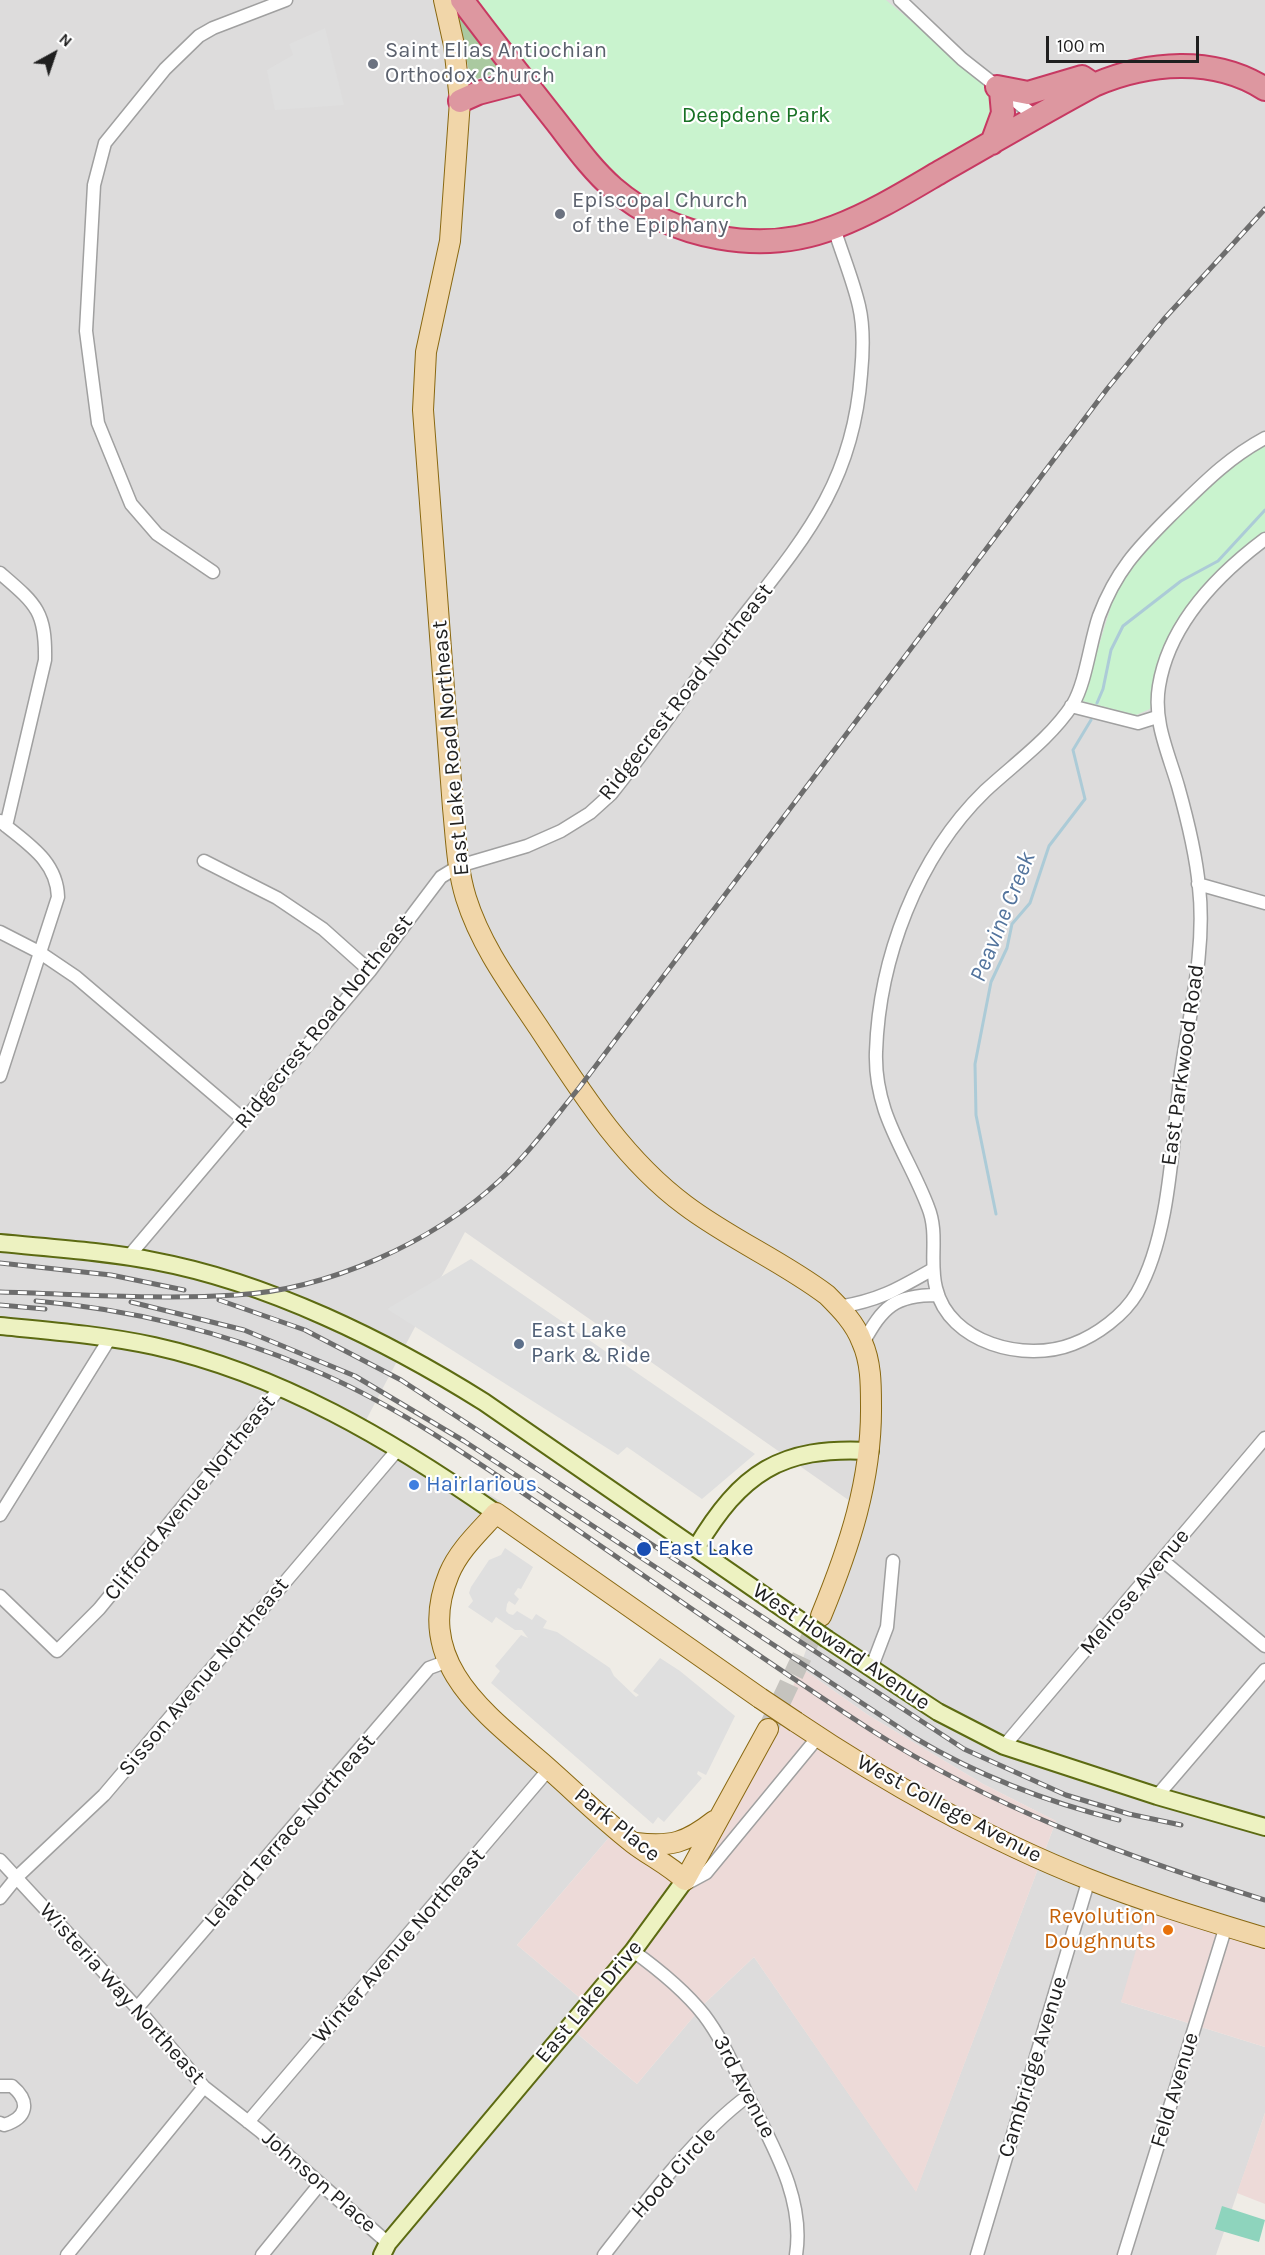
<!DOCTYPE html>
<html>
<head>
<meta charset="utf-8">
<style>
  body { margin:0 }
  #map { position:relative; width:1265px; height:2255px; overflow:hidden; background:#efece6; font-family:Karla,sans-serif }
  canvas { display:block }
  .north { position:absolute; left:24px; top:24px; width:60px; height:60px; -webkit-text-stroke:4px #fff; paint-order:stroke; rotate:40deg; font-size:16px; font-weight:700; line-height:24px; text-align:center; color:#1f1f1f }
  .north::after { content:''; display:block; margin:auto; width:21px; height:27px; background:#1f1f1f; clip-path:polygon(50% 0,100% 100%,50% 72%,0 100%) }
  .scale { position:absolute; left:1046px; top:36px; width:153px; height:27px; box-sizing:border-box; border:3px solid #1f1f1f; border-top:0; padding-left:8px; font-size:18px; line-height:21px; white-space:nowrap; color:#1f1f1f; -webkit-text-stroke:4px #fff; paint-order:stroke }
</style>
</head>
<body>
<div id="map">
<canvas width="1265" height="2255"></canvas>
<div class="north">N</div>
<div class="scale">100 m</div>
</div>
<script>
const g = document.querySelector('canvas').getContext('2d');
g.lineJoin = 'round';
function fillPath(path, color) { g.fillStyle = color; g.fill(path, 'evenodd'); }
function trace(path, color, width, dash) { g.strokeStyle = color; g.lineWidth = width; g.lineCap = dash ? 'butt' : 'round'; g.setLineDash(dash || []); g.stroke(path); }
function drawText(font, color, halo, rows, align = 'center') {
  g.font = font + ' Karla,sans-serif'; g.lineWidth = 4.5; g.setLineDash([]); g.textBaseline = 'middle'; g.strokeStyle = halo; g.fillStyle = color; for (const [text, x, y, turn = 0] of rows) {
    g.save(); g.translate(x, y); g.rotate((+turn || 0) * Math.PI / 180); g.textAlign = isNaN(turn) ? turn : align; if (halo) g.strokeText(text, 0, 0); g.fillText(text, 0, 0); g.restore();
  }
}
fillPath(new Path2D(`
  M0,0H1265V1928L1168,1896L1121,2002L1265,2047V2113L1216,2255H0ZM465,1232L857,1506L800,1667L868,1715L983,1784L1056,1821L916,2191L754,1957L705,2003L637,2084L574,2031L592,2008L517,1945L618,1827L469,1708L439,1654L441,1581L502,1502L365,1422Z`), '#dddcdc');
fillPath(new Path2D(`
  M800,1667L868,1715L983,1784L1056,1821L916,2192L754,1957L705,2003L637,2084L573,2030L592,2008L517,1945L618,1827L693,1886L777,1732Z
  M1168,1896L1265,1928V2047L1121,2002L1151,1898Z
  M1265,2113V2204L1237,2193Z`), '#eddad8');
fillPath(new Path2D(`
  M457,13L502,70L471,81Z`), '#aac9a0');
fillPath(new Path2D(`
  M474,0H886L997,93L989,132L859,208L804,228L734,233L665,211L618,180L584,142Z
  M1265,443V544L1203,596L1158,678L1150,709L1136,715L1082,701L1114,596L1127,569L1211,481Z`), '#c9f3ce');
fillPath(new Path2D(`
  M1222,2206L1265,2220L1259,2242L1215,2229Z`), '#8ed4bd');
fillPath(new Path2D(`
  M325,28L344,105L275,110L267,70L293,55L289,44Z
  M471,1259L755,1454L702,1499L627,1447L618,1455L387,1309Z
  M505,1548L533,1567L521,1589L518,1588L514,1594L519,1599L515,1605L509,1601L507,1604L506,1611L509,1614L513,1615L517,1611L532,1620L536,1614L547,1621L543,1628L557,1632L610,1668L614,1676L636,1697L639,1695L633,1691L660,1658L680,1671L735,1716L706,1775L698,1771L697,1774L702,1778L664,1822L658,1817L653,1824L491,1683L500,1671L495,1666L521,1635L528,1638L522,1630H515L496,1617L492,1623L468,1607L473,1601L469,1593L471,1587L489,1560L501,1555Z`), '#dfdfdf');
trace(new Path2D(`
  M1097,703L1103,689L1111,650L1123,626L1181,581L1218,561L1265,510
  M996,1214L976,1115L975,1064L991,982L1007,948L1012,924L1030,903L1049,846L1085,799L1073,750L1091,720`), '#accbd7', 3);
trace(new Path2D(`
  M768,1729L821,1616`), '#c5c3be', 20, [20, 10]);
const street = new Path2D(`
  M900,0L962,59L1037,118
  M1265,438C1226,459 1201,486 1170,516C1137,549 1116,571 1099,616C1090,642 1086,682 1073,704C1050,739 1015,763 985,791C917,857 879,959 876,1052C874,1114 907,1152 928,1207C939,1234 929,1261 936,1288C949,1343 1025,1363 1073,1344C1097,1335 1124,1315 1137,1293C1171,1234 1172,1139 1181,1072C1190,1011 1206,948 1199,887C1196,854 1187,818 1178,786C1168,752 1153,721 1159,686C1169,624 1217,575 1265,539
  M213,572L157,534L131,504L98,423L86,331L94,185L105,143L165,69L199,36L213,28L286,0
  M0,573C36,604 46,611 45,660L6,826
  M1071,706L1138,723L1157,717
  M0,821C26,843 57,860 58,897L0,1076
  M204,861L277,898L323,929L370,971
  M1198,884L1265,903
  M0,932L39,952L76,977L244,1120
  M129,1256L370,971L441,877L459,866L527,846L561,831L590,813L611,794C656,738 695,679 739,622C803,540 853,484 861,374C863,353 864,327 859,306C853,280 842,254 834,228
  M839,1307C880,1300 898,1289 933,1269
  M863,1343C883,1307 894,1295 937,1295
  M0,1515L110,1338
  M1162,1560L1265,1646
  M0,1596L57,1651L99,1609L280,1388
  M871,1669L887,1627L893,1561
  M1004,1746L1265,1438
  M1157,1796L1265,1670
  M0,1860L137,2008L204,2087L260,2131L388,2243
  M682,1886L706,1873L818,1737
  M0,1898L17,1877L104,1795L399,1448
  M633,1951C658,1969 685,1991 704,2015C723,2040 734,2068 748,2096C772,2145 805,2198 796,2255
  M137,2008L429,1668L448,1661
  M0,2086H12C31,2102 27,2118 4,2125L0,2123
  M248,2122L549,1769
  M67,2255L204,2087
  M262,2255L319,2185
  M604,2255C642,2206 699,2131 748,2096
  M977,2255L1089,1879
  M1124,2255L1226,1926`);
const secondary = new Path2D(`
  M0,1243C51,1248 103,1251 154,1261C267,1282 387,1341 484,1402L798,1619
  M0,1326C52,1331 103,1335 154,1346C280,1374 391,1440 496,1513
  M696,1548C741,1473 780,1446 870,1451
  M827,1639L938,1712L1004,1746L1157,1796L1265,1827
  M382,2255L388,2243L633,1951L685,1880`);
const primary = new Path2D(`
  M444,0L454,45L460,101L450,241L426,352L423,410L453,808C456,838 457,869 466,898C481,946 511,986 539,1028C581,1092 623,1159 685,1205C730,1239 782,1261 827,1295C841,1309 855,1323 862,1342C871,1362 871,1384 871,1405C872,1480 849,1548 821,1616
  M760,1698L496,1513C479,1532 459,1550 449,1574C413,1661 483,1712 541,1762C572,1789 601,1818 633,1843C650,1856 669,1865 685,1880L768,1729
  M796,1722C885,1782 989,1840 1088,1879C1146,1902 1206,1920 1265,1938
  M636,1843C671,1847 686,1843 714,1821`);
const highway = new Path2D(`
  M462,0C491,39 521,77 551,115C571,140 589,167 613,188C672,239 762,256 835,227C872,213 906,192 940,172C991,143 1042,113 1094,85C1147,62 1214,56 1265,89
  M997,87L1028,93L1082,77L1094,85
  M460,101L478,93L524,81
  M992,143L1003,113L1001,91`);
trace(street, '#a0a0a0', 15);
trace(secondary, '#5c6a12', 20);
trace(primary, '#896811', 22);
trace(highway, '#c73962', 26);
trace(street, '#fff', 12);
trace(secondary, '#edf2c1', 16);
trace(primary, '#f1d6a9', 20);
trace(highway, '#dd97a0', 22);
const rail = new Path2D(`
  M0,1263L111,1275L184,1290
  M0,1292C78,1294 158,1300 236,1295C327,1290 432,1243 499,1181C529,1153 553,1120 579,1088L1107,389L1164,319L1265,209
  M219,1300L305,1330L401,1380L964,1749L1066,1795L1129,1814L1181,1825
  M36,1301C129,1309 225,1332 311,1369C393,1403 465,1454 538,1503C649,1578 758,1657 871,1730C993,1808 1127,1857 1265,1900
  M131,1302L244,1330L355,1376L464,1441L915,1738C979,1776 1047,1802 1119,1820
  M0,1305L45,1309`);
trace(rail, '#6d6d6d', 5);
trace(rail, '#fff', 3, [9]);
const secondaryBridge = new Path2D(`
  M798,1619L827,1639`);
const primaryBridge = new Path2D(`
  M760,1698L796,1722`);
trace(secondaryBridge, '#5c6a12', 20, []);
trace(primaryBridge, '#896811', 22, []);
trace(secondaryBridge, '#edf2c1', 16);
trace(primaryBridge, '#f1d6a9', 20);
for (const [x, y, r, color] of [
  [373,64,6,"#6b7280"],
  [560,214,6,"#6b7280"],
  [519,1344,6,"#5c6f8a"],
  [414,1485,6,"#3f7fe0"],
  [644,1549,8,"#1a4fb4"],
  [1168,1930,6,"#e8710a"]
]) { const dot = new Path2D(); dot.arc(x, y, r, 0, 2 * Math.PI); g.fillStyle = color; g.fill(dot); trace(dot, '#fff', 2); }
drawText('22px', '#5b616d', '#fff', [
  ["Saint Elias Antiochian",385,51],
  ["Orthodox Church",385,76],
  ["Episcopal Church",572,201],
  ["of the Epiphany",572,226]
], 'left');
drawText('22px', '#187125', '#fff', [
  ["Deepdene Park",756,116]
]);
drawText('22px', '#1f1f1f', '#fff', [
  ["Ridgecrest Road Northeast",686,692,-52],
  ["East Lake Road Northeast",451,748,-95],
  ["Ridgecrest Road Northeast",324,1022,-51],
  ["East Parkwood Road",1183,1065,-82],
  ["Clifford Avenue Northeast",190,1498,-51],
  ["Melrose Avenue",1135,1592,-50],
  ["West Howard Avenue",841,1647,34],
  ["Sisson Avenue Northeast",204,1677,-50],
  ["West College Avenue",949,1809,28],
  ["Park Place",617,1825,39],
  ["Leland Terrace Northeast",290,1831,-49],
  ["Winter Avenue Northeast",399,1946,-49],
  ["Wisteria Way Northeast",122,1994,48],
  ["East Lake Drive",589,2002,-50],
  ["Cambridge Avenue",1033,2067,-73],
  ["3rd Avenue",744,2087,63],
  ["Feld Avenue",1175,2090,-73],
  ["Hood Circle",674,2173,-48],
  ["Johnson Place",319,2182,41]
]);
drawText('22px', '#4e5e75', '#fff', [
  ["East Lake",531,1331],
  ["Park & Ride",531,1356]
], 'left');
drawText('22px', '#366cbe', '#fff', [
  ["Hairlarious",426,1485]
], 'left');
drawText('22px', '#164399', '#fff', [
  ["East Lake",658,1549]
], 'left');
drawText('22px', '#c56008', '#fff', [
  ["Revolution",1156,1917],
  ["Doughnuts",1156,1942]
], 'right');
drawText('italic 24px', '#53749d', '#fff', [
  ["Peavine Creek",1003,917,-68]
]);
</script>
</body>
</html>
